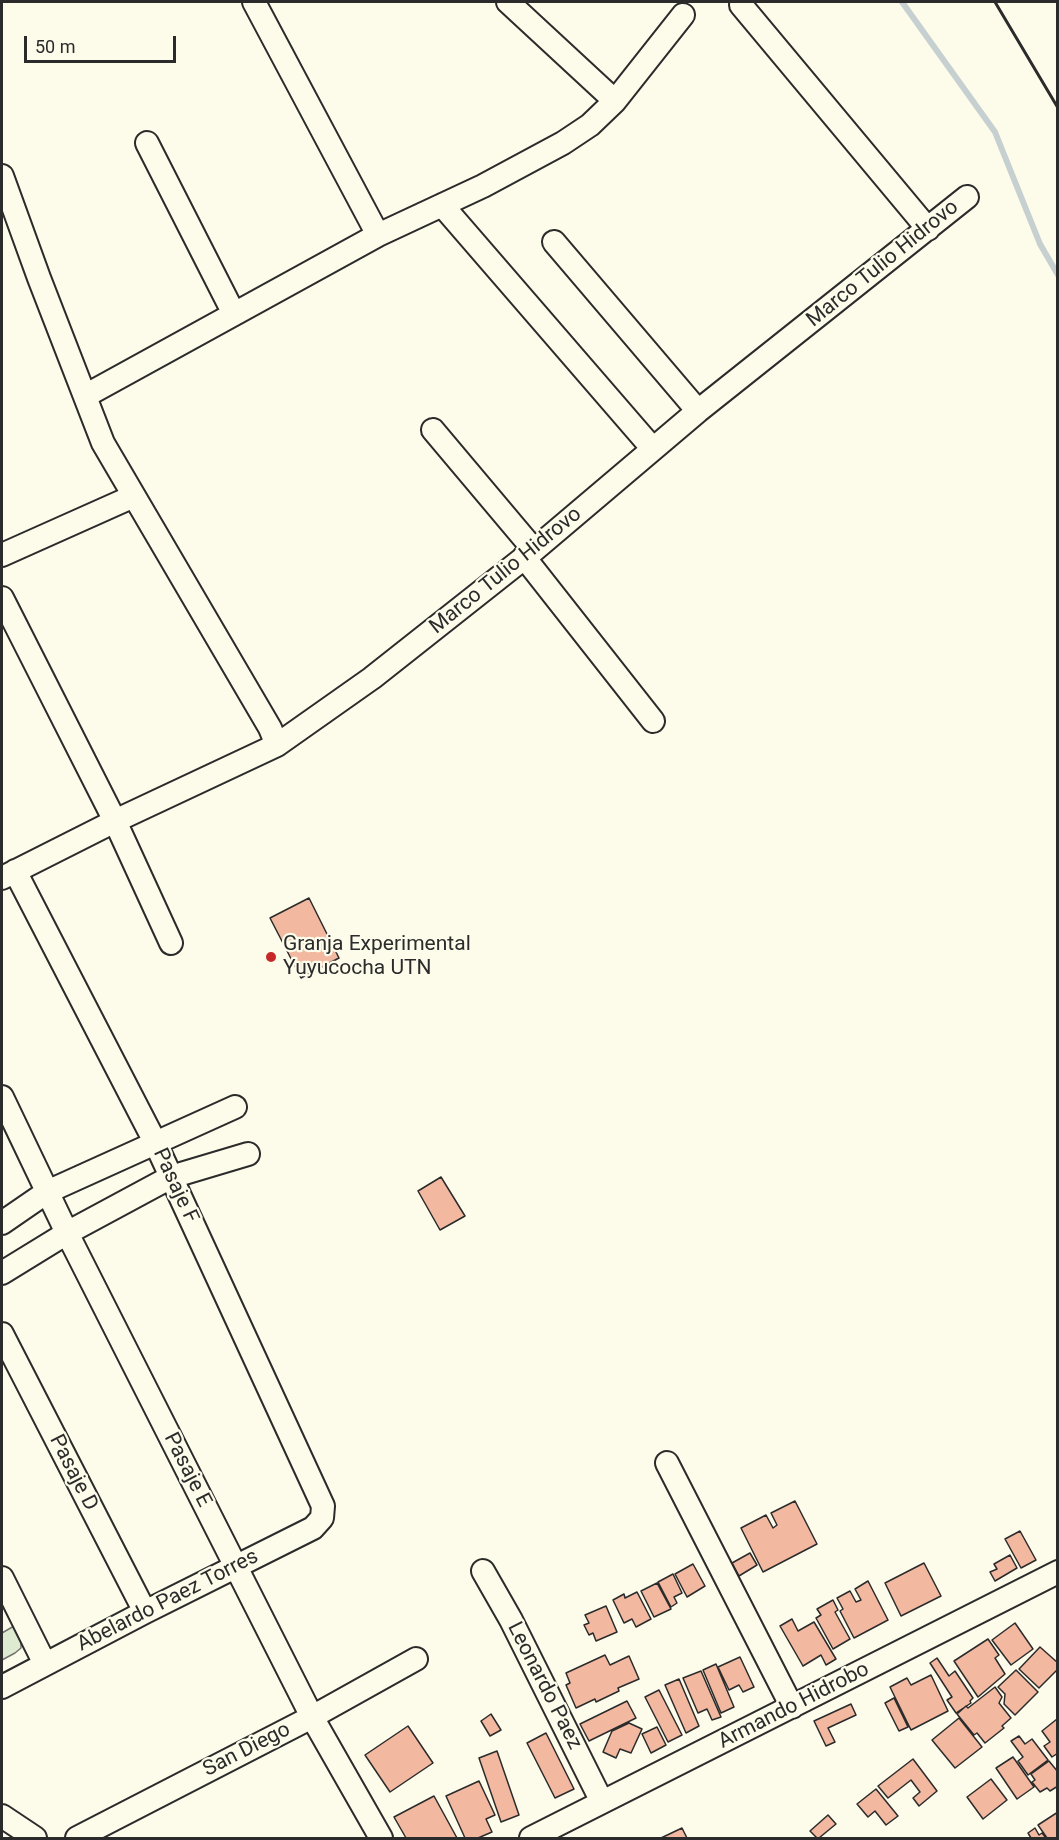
<!DOCTYPE html>
<html>
<head>
<meta charset="utf-8">
<style>
  body { margin:0 }
  #map { position:relative; width:1059px; height:1840px; overflow:hidden; background:#fdfbea; font-family:Roboto,sans-serif }
  canvas { display:block }
  .frame { position:absolute; inset:0; border:3px solid #2b2b2b; pointer-events:none }
  .scale { position:absolute; left:24px; top:36px; width:152px; height:27px; box-sizing:border-box; border:3px solid #2b2b2b; border-top:0; padding-left:8px; font-size:18px; line-height:21px; white-space:nowrap; color:#2b2b2b; -webkit-text-stroke:4px #fdfbea; paint-order:stroke }
</style>
</head>
<body>
<div id="map">
<canvas width="1059" height="1840"></canvas>
<div class="frame"></div>
<div class="scale">50 m</div>
</div>
<script>
const g = document.querySelector('canvas').getContext('2d');
g.lineJoin = 'round';
function fillPath(path, color) { g.fillStyle = color; g.fill(path, 'evenodd'); }
function trace(path, color, width, dash) { g.strokeStyle = color; g.lineWidth = width; g.lineCap = dash ? 'butt' : 'round'; g.setLineDash(dash || []); g.stroke(path); }
function drawText(font, color, halo, rows, align = 'center') {
  g.font = font + ' Roboto,sans-serif'; g.lineWidth = 4.5; g.setLineDash([]); g.textBaseline = 'middle'; g.strokeStyle = halo; g.fillStyle = color; for (const [text, x, y, turn = 0] of rows) {
    g.save(); g.translate(x, y); g.rotate((+turn || 0) * Math.PI / 180); g.textAlign = isNaN(turn) ? turn : align; if (halo) g.strokeText(text, 0, 0); g.fillText(text, 0, 0); g.restore();
  }
}
const green = new Path2D(`
  M14,1626L21,1640V1648L15,1653L2,1660V1633Z`);
fillPath(green, '#deebd1');
trace(green, '#74746e', 1.5);
trace(new Path2D(`
  M902,2L995,132L1040,244L1058,275`), '#c7d0d0', 6);
const building = new Path2D(`
  M309,898L339,958L301,978L270,918Z
  M441,1177L465,1216L440,1230L418,1191Z
  M795,1501L817,1544L763,1572L741,1528L766,1515L773,1528L777,1525L771,1513Z
  M1020,1531L1036,1560L1021,1568L1005,1539Z
  M750,1553L757,1565L739,1576L732,1563Z
  M1010,1555L1017,1568L995,1581L990,1572L997,1569L994,1564Z
  M924,1563L941,1596L901,1616L885,1583Z
  M693,1564L705,1586L687,1597L675,1574Z
  M673,1574L682,1593L674,1597L677,1603L671,1607L658,1582Z
  M868,1581L888,1620L854,1638L840,1611L843,1609L837,1598L850,1591L856,1602L861,1600L855,1589Z
  M657,1583L671,1609L654,1617L641,1591Z
  M637,1592L651,1619L636,1627L632,1619L624,1623L613,1600L624,1594L625,1598Z
  M833,1600L838,1610L835,1612L850,1639L833,1649L816,1618L821,1615L817,1609Z
  M606,1606L617,1632L596,1641L593,1633L589,1635L584,1625L589,1623L585,1615Z
  M792,1619L798,1631L814,1622L836,1659L826,1665L821,1655L803,1666L780,1626Z
  M1015,1623L1033,1649L1011,1665L992,1640Z
  M988,1639L999,1655L995,1658L1005,1674L978,1697L954,1661Z
  M1040,1647L1058,1663V1669L1039,1688L1019,1669Z
  M605,1655L610,1665L629,1656L639,1679L618,1688L619,1691L596,1702L595,1699L576,1708L566,1685L570,1683L566,1673Z
  M740,1657L754,1687L743,1692L739,1685L729,1690L718,1667Z
  M937,1658L949,1676L955,1671L973,1698L970,1701L971,1703L956,1713L947,1700L952,1697L930,1663Z
  M716,1664L734,1707L721,1713L703,1670Z
  M1016,1670L1038,1692L1015,1715L1004,1704L1005,1694L998,1687Z
  M701,1671L721,1717L712,1720L707,1709L698,1713L683,1678Z
  M931,1675L948,1711L911,1730L890,1687L907,1678L911,1685Z
  M679,1679L699,1726L686,1733L665,1685Z
  M995,1687L1002,1697L999,1703L1011,1718L1002,1726L1004,1728L985,1743L977,1733L974,1735L957,1714L966,1706L968,1708Z
  M659,1690L682,1735L668,1742L645,1697Z
  M894,1698L908,1727L899,1731L885,1703Z
  M627,1701L636,1718L589,1741L580,1724Z
  M851,1704L856,1715L828,1728L835,1742L826,1746L814,1721Z
  M491,1714L501,1730L490,1736L481,1721Z
  M959,1718L982,1747L955,1768L932,1740Z
  M1057,1719L1058,1753L1052,1757L1044,1746L1050,1742L1042,1731Z
  M629,1723L642,1729L631,1753L620,1749L616,1758L603,1752L612,1731Z
  M408,1726L433,1763L390,1792L365,1755Z
  M657,1727L666,1745L651,1753L642,1734Z
  M546,1733L574,1789L555,1798L527,1743Z
  M1019,1736L1025,1744L1032,1739L1048,1760L1028,1775L1018,1761L1023,1757L1011,1741Z
  M497,1751L519,1815L501,1822L479,1758Z
  M1013,1757L1034,1787L1017,1799L996,1768Z
  M913,1759L937,1791L919,1806L913,1798L920,1792L911,1780L888,1798L878,1786Z
  M1049,1761L1058,1772V1786L1050,1791L1047,1788L1040,1792L1032,1782L1035,1780L1031,1774Z
  M991,1779L1007,1800L983,1819L967,1797Z
  M479,1781L495,1815L486,1819L492,1832L478,1838H465L446,1796Z
  M876,1789L898,1816L886,1825L875,1811L868,1817L857,1804Z
  M434,1796L457,1838H406L394,1817Z
  M1058,1812V1838H1047L1038,1825Z
  M828,1815L836,1824L819,1838H817L810,1831Z
  M682,1828L687,1838H661Z
  M1035,1828L1039,1835L1042,1833L1046,1838H1031L1028,1833Z`);
fillPath(building, '#f2b8a0');
trace(building, '#2b2b2b', 1.5);
const minor = new Path2D(`
  M254,2L378,235
  M508,2L615,101
  M741,5L928,229
  M147,143L234,314
  M2,176L39,278L103,443L270,728L277,745
  M442,205L653,449
  M554,242L698,411
  M85,396L378,235L483,186L563,143L590,125L615,101L683,15
  M433,430L534,550
  M2,555L134,496
  M524,557L653,721
  M2,598L115,821L171,943
  M2,878L115,821L277,745L372,678L534,550L698,411L967,197
  M2,1097L67,1233L312,1717L381,1838
  M2,1223L47,1192L235,1107
  M2,1273L67,1233L171,1177L248,1154
  M2,1334L145,1612
  M667,1463L792,1707
  M483,1571L511,1620L602,1802
  M2,1578L45,1664
  M2,1687L145,1612L313,1528L322,1518L323,1506L155,1142L15,871
  M2,1816L35,1838
  M77,1838L312,1717L416,1659
  M531,1838L1058,1572`);
trace(minor, '#2b2b2b', 26);
trace(minor, '#fdfbea', 22);
trace(new Path2D(`
  M995,2L1058,108`), '#2b2b2b', 3);
for (const [x, y, r, color] of [
  [271,957,6,"#c62828"]
]) { const dot = new Path2D(); dot.arc(x, y, r, 0, 2 * Math.PI); g.fillStyle = color; g.fill(dot); trace(dot, '#fdfbea', 2); }
drawText('21px', '#2b2b2b', '#fdfbea', [
  ["Marco Tulio Hidrovo",883,264,-39],
  ["Marco Tulio Hidrovo",506,571,-39],
  ["Pasaje F",175,1186,65],
  ["Pasaje E",187,1470,63],
  ["Pasaje D",73,1473,63],
  ["Abelardo Paez Torres",168,1601,-27],
  ["Leonardo Paez",544,1686,63],
  ["Armando Hidrobo",794,1706,-27],
  ["San Diego",247,1750,-27]
]);
drawText('21px', '#2b2b2b', '#fdfbea', [
  ["Granja Experimental",283,945],
  ["Yuyucocha UTN",283,969]
], 'left');
</script>
</body>
</html>
